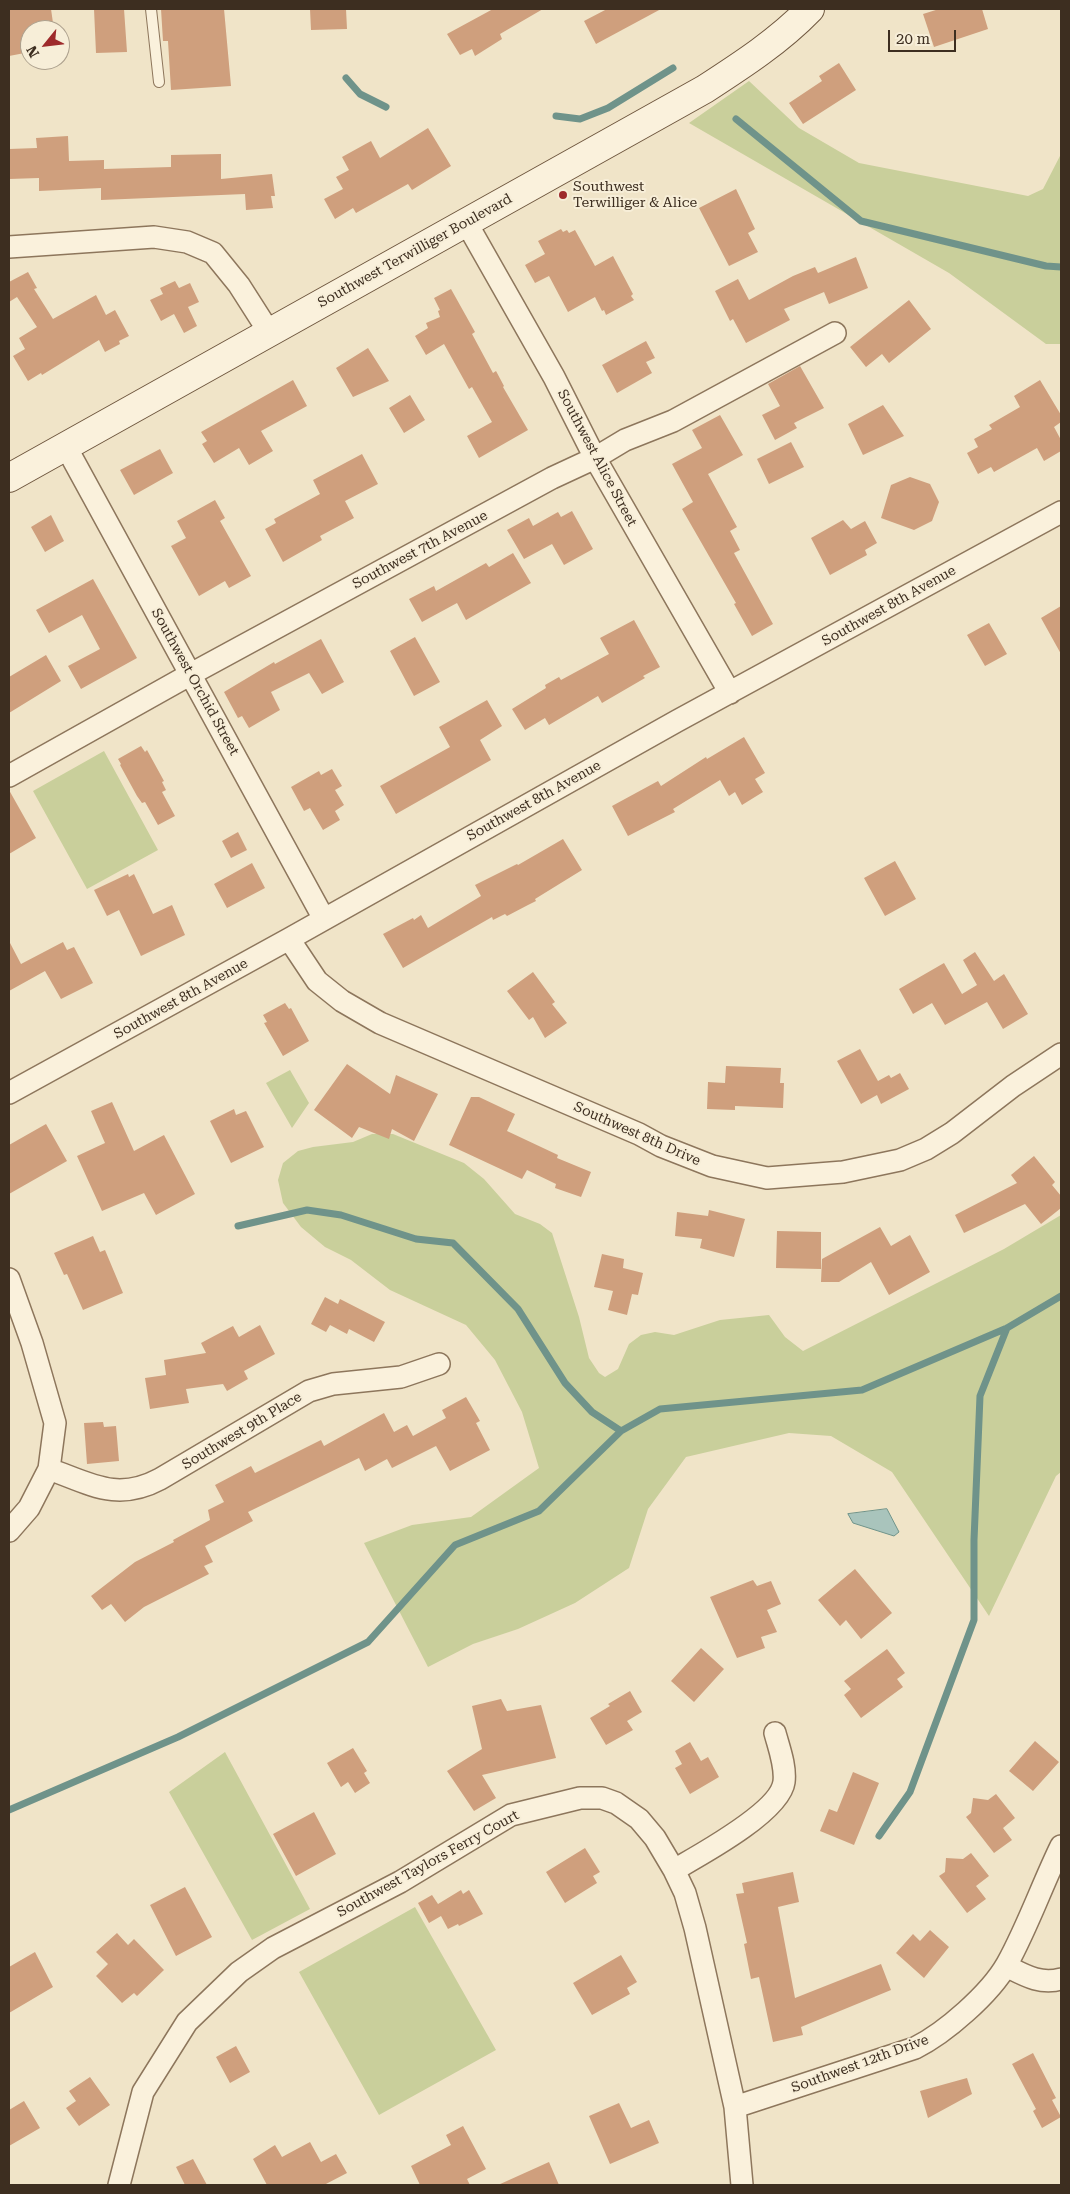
<!DOCTYPE html>
<html>
<head>
<meta charset="utf-8">
<style>
  body { margin:0 }
  #map { position:relative; width:1070px; height:2194px; overflow:hidden; background:#f0e4c8; font-family:"Roboto Serif",serif }
  canvas { display:block }
  .frame { position:absolute; inset:0; border:10px solid #3d2e20; pointer-events:none }
  .north { position:absolute; left:20px; top:20px; width:50px; height:50px; box-sizing:border-box; background:#f7eed8; border:1px solid #ada18e; border-radius:50%; rotate:241deg; font-size:14px; font-weight:700; line-height:20px; text-align:center; color:#3d2e20 }
  .north::after { content:''; display:block; margin:auto; width:18px; height:22px; background:#9e2a2b; clip-path:polygon(50% 0,100% 100%,50% 72%,0 100%) }
  .scale { position:absolute; left:888px; top:30px; width:68px; height:22px; box-sizing:border-box; border:2px solid #3d2e20; border-top:0; padding-left:6px; font-size:15px; line-height:18px; white-space:nowrap; color:#3d2e20; -webkit-text-stroke:4px #f7eed8; paint-order:stroke }
</style>
</head>
<body>
<div id="map">
<canvas width="1070" height="2194"></canvas>
<div class="frame"></div>
<div class="north">N</div>
<div class="scale">20 m</div>
</div>
<script>
const g = document.querySelector('canvas').getContext('2d');
g.lineJoin = 'round';
function fillPath(path, color) { g.fillStyle = color; g.fill(path, 'evenodd'); }
function trace(path, color, width, dash) { g.strokeStyle = color; g.lineWidth = width; g.lineCap = dash ? 'butt' : 'round'; g.setLineDash(dash || []); g.stroke(path); }
function drawText(font, color, halo, rows, align = 'center') {
  g.font = font + ' "Roboto Serif",serif'; g.lineWidth = 4; g.setLineDash([]); g.textBaseline = 'middle'; g.strokeStyle = halo; g.fillStyle = color; for (const [text, x, y, turn = 0] of rows) {
    g.save(); g.translate(x, y); g.rotate((+turn || 0) * Math.PI / 180); g.textAlign = isNaN(turn) ? turn : align; if (halo) g.strokeText(text, 0, 0); g.fillText(text, 0, 0); g.restore();
  }
}
fillPath(new Path2D(`
  M749,81L799,128L859,163L1028,196L1043,189L1061,154V344H1046L949,273L689,123Z
  M104,751L158,850L87,889L33,791Z
  M290,1070L309,1103L292,1128L266,1083Z
  M372,1134H393L464,1163L484,1179L515,1214L540,1224L552,1233L579,1317L589,1358L599,1373L605,1377L618,1369L629,1344L641,1335L655,1332L674,1335L720,1320L769,1315L785,1337L803,1351L1004,1249L1061,1215V1472L1056,1476L989,1616L892,1472L831,1436L789,1433L686,1457L648,1509L629,1568L575,1603L518,1629L473,1644L428,1667L364,1543L412,1525L471,1517L539,1468L522,1412L495,1360L466,1325L390,1290L351,1260L325,1247L301,1227L283,1203L278,1180L283,1163L298,1151L313,1147L353,1142Z
  M225,1752L310,1909L252,1940L169,1792Z
  M415,1907L496,2050L379,2115L299,1972Z`), '#c9cf9b');
const water = new Path2D(`
  M887,1509L899,1532L894,1536L853,1523L848,1514Z`);
fillPath(water, '#a9c4bc');
trace(water, '#6f938a', 1);
trace(new Path2D(`
  M346,78L360,94L386,107
  M556,116L580,119L608,108L673,68
  M736,119L861,221L1046,266L1061,267
  M238,1226L307,1210L341,1215L416,1239L453,1243L518,1309L565,1383L592,1412L621,1431
  M9,1810L178,1737L368,1642L455,1545L539,1511L621,1431L660,1409L862,1390L1007,1328L1061,1296
  M879,1836L910,1792L974,1620V1540L980,1396L1007,1328`), '#6f938a', 7);
fillPath(new Path2D(`
  M9,9H51L54,30H30V52L9,56Z
  M94,9H124L127,52L96,53Z
  M161,9H224L231,86L171,90L168,41H163Z
  M310,9H346L347,29L311,30Z
  M493,9H543L500,34L502,39L475,56L472,49L460,55L447,34Z
  M607,9H661L596,44L584,21Z
  M939,9H982L988,29L934,47L923,14Z
  M839,63L856,90L803,124L789,103L822,81L819,76Z
  M428,128L451,166L412,190L408,184L356,213L353,208L335,219L324,199L343,189L336,177L349,170L342,157L371,141L380,158Z
  M68,136L69,161L104,160V169L171,167V155L221,154V179L272,174L275,196H271L273,208L246,210L245,194L101,200V188L39,191V178L9,179V149L37,148L36,138Z
  M736,189L755,229L748,233L758,252L729,266L699,208Z
  M561,229L563,232L567,230L569,233L575,230L595,266L613,256L633,294L631,296L634,300L606,315L604,310L602,311L595,297L568,312L549,276L535,283L525,265L545,254L538,241Z
  M856,257L868,288L829,304L824,292L784,309L790,320L746,343L733,319L730,321L715,291L738,279L749,300L793,276L815,267L818,273Z
  M28,272L37,288L34,289L53,319L96,295L106,315L115,310L129,336L119,341L120,344L105,352L99,340L42,375L41,373L28,381L13,356L25,349L19,338L37,327L17,297L9,302V282Z
  M175,281L179,288L190,283L199,302L188,307L197,326L184,333L174,314L161,321L150,300L163,294L160,288Z
  M451,289L475,332L472,334L493,373L496,371L504,386L503,387L528,430L479,458L467,436L492,422L472,387L469,389L444,344L426,355L415,336L428,328L426,323L440,317L438,311L440,310L434,298Z
  M909,300L931,329L889,363L882,354L866,367L850,347Z
  M646,341L655,358L646,362L652,373L617,393L602,365Z
  M368,348L389,381L353,397L336,368Z
  M800,366L824,408L794,423L797,428L775,440L762,415L780,406L768,384Z
  M293,380L307,406L261,431L273,451L249,465L239,448L214,463L202,444L207,441L201,432Z
  M1040,380L1061,415V422L1054,427L1061,440V451L1044,461L1037,448L994,472L991,467L978,474L967,453L978,447L974,439L992,429L989,425L1020,407L1014,396Z
  M410,395L425,420L404,433L389,408Z
  M883,405L904,436L863,455L848,424Z
  M720,415L743,455L708,474L737,527L730,531L740,550L734,553L773,624L752,636L734,604L736,603L682,509L693,502L672,464L702,448L692,430Z
  M791,442L804,467L769,484L757,459Z
  M160,449L173,473L134,495L120,470Z
  M362,454L378,484L345,501L354,518L320,536L322,540L283,562L265,529L276,523L274,519L320,494L313,480Z
  M910,477L930,484L939,502L932,521L914,530L881,518L891,485Z
  M215,500L225,518L220,521L251,576L229,588L225,581L199,596L171,546L186,538L177,521Z
  M572,511L593,549L564,565L552,544L524,559L507,530L529,518L533,526L558,512L561,517Z
  M51,515L64,541L45,552L31,527Z
  M843,520L851,529L865,521L877,543L865,550L867,555L830,575L811,538Z
  M513,553L531,583L466,620L457,603L422,622L409,599L434,586L436,591L486,563L489,567Z
  M93,579L137,658L81,689L68,666L100,649L82,615L49,633L36,610Z
  M1061,606V654L1041,618Z
  M634,620L660,667L643,676L645,678L602,703L598,696L549,725L545,718L525,730L512,709L546,688L545,685L559,677L561,680L609,654L600,638Z
  M989,623L1007,654L985,666L967,635Z
  M415,637L440,682L414,696L390,651Z
  M321,639L344,682L322,694L309,673L271,692L280,710L249,728L242,716L238,718L224,692L274,662L275,664Z
  M46,655L61,681L9,713V677Z
  M487,700L502,726L480,740L491,760L396,814L380,786L450,747L439,727Z
  M744,737L765,773L755,779L763,792L742,805L735,792L729,796L720,780L673,809L675,812L628,836L612,806L658,781L661,786L706,757L707,759Z
  M141,746L145,752L147,750L164,781L162,782L166,790L162,792L175,816L158,825L145,802L142,803L137,796L120,765L121,764L118,759Z
  M332,769L342,786L335,790L344,805L335,811L340,820L323,830L310,808L304,811L291,787L319,771L321,775Z
  M9,790L36,838L9,854Z
  M238,832L247,850L231,858L222,841Z
  M563,839L582,870L535,899L536,901L528,905L507,916L505,914L493,920L492,917L403,968L383,934L413,918L414,920L421,915L428,928L481,896L475,885L517,864L518,865Z
  M895,861L916,899L885,916L864,878Z
  M252,863L265,888L227,908L214,884Z
  M128,874L129,877L134,874L153,914L172,905L185,935L141,956L119,910L107,916L94,890Z
  M9,941L21,964L63,942L67,950L74,947L93,983L61,999L45,971L9,991Z
  M975,952L994,981L1004,974L1028,1014L1003,1029L987,1002L945,1025L932,1003L913,1014L899,989L944,963L962,994L977,985L963,960Z
  M533,972L555,1002L552,1004L567,1023L545,1038L533,1017L529,1020L507,991Z
  M285,1003L289,1009L291,1008L309,1041L283,1056L264,1023L267,1022L263,1015Z
  M860,1049L878,1081L889,1075L891,1078L900,1073L909,1089L881,1104L877,1095L861,1104L837,1061Z
  M347,1064L390,1094L396,1075L438,1094L414,1141L392,1129L389,1139L359,1127L352,1138L314,1110Z
  M726,1066L781,1068L780,1083H784L783,1108L735,1106V1110L707,1109L708,1082L725,1083Z
  M471,1097H479L515,1114L507,1131L558,1155L557,1158L591,1172L581,1197L555,1188L556,1184L527,1170L522,1179L449,1145Z
  M112,1102L134,1151L164,1135L195,1194L156,1215L144,1193L102,1211L77,1156L105,1143L91,1111Z
  M234,1109L236,1115L246,1111L264,1147L231,1163L210,1121Z
  M46,1124L67,1161L9,1194V1145Z
  M1034,1156L1055,1182L1052,1185L1061,1196V1208L1041,1224L1025,1204L964,1233L955,1215L1017,1183L1011,1175Z
  M709,1210L745,1219L734,1257L700,1248L702,1239L675,1236L677,1212L708,1216Z
  M880,1227L891,1246L910,1235L930,1272L889,1295L871,1262L839,1282H821L822,1259Z
  M777,1231L821,1232V1269L776,1268Z
  M93,1236L100,1252L105,1250L123,1293L83,1310L67,1274L64,1275L54,1253Z
  M602,1254L624,1259L623,1268L643,1273L638,1295L632,1294L627,1315L608,1310L613,1291L594,1287Z
  M325,1297L338,1304L340,1299L385,1322L374,1342L349,1329L347,1334L330,1325L326,1332L311,1324Z
  M260,1325L275,1354L244,1371L248,1379L227,1391L223,1384L186,1389L189,1403L150,1409L145,1378L166,1375L164,1360L206,1353L201,1343L233,1326L239,1337Z
  M466,1397L480,1421L476,1423L490,1450L450,1471L436,1446L392,1468L387,1459L365,1471L359,1458L248,1512L253,1521L205,1546L213,1562L204,1566L209,1574L144,1607L125,1622L111,1604L102,1610L91,1596L135,1562L174,1542L173,1540L210,1520L208,1510L224,1502L215,1485L251,1466L255,1473L321,1440L324,1446L384,1413L394,1432L407,1425L413,1436L446,1418L442,1410Z
  M103,1422L104,1427L116,1426L119,1461L87,1464L84,1423Z
  M855,1569L892,1613L861,1639L846,1620L840,1626L818,1600Z
  M753,1580L757,1586L771,1581L781,1604L767,1610L777,1632L761,1637L765,1648L737,1658L710,1597Z
  M701,1648L724,1669L694,1702L671,1681Z
  M887,1649L905,1673L897,1679L903,1687L861,1718L844,1695L851,1689L844,1681Z
  M630,1691L642,1712L627,1721L633,1730L606,1745L590,1718L610,1706L608,1704Z
  M501,1699L507,1711L541,1705L556,1758L482,1775L496,1798L474,1811L447,1771L482,1749L472,1706Z
  M1035,1741L1059,1762L1033,1791L1009,1771Z
  M690,1742L701,1761L708,1757L719,1777L690,1794L675,1768L682,1764L675,1751Z
  M353,1748L367,1771L364,1773L370,1783L355,1793L348,1782L341,1787L327,1763Z
  M853,1772L879,1783L854,1845L820,1831L829,1809L837,1812Z
  M996,1794L1015,1818L1003,1828L1012,1840L994,1853L966,1817L971,1813L973,1798L988,1800Z
  M314,1812L336,1854L296,1876L273,1834Z
  M585,1848L600,1872L593,1876L597,1883L565,1903L546,1872Z
  M971,1853L989,1876L976,1886L986,1899L967,1913L939,1876L945,1872L946,1858L963,1859Z
  M793,1872L799,1902L778,1907L795,1998L881,1964L891,1990L801,2027L803,2035L773,2042L759,1977L751,1979L744,1944L747,1943L736,1894L744,1893L742,1883Z
  M185,1887L212,1937L176,1956L150,1905Z
  M461,1890L463,1894L469,1890L483,1914L459,1926L458,1924L448,1929L441,1916L429,1923L418,1903L432,1895L438,1904Z
  M930,1930L949,1947L924,1978L896,1953L913,1934L920,1941Z
  M117,1933L128,1945L134,1939L164,1970L137,1996L134,1993L122,2003L96,1976L108,1964L96,1952Z
  M35,1952L53,1987L9,2013V1967Z
  M621,1955L637,1982L627,1988L630,1994L592,2015L573,1983Z
  M236,2046L250,2072L230,2083L216,2057Z
  M1033,2053L1056,2098L1052,2100L1061,2117L1042,2128L1033,2111L1036,2109L1012,2064Z
  M90,2077L110,2105L79,2126L66,2108L76,2101L69,2091Z
  M967,2078L972,2094L928,2118L920,2091Z
  M24,2101L40,2128L9,2146V2110Z
  M619,2103L631,2128L649,2120L659,2143L610,2164L589,2116Z
  M463,2126L486,2169L467,2179L470,2185H420L411,2166L451,2145L446,2135Z
  M310,2142L321,2162L336,2154L347,2173L324,2185H267L253,2159L275,2145L282,2157Z
  M193,2159L207,2185H185L176,2167Z
  M549,2162L559,2185H498Z`), '#cf9f7d');
const lane = new Path2D(`
  M151,9L159,82`);
const street = new Path2D(`
  M466,222L554,377L595,458L730,693
  M9,247L154,237L187,242L213,253L239,285L269,332
  M65,445L324,919
  M9,776L191,674L552,478L595,458L625,440L673,421L835,333
  M289,939L317,981L342,1001L380,1023L639,1134L661,1146L712,1166L767,1178L843,1172L900,1160L926,1149L952,1133L1013,1086L1061,1054
  M9,1093L289,939L677,721L1061,512
  M9,1279L32,1343L55,1423L49,1469L29,1508L9,1531
  M49,1469C91,1484 117,1502 160,1479L309,1391L333,1384L401,1377L439,1364
  M674,1870C700,1855 780,1812 784,1782C786,1766 779,1748 775,1733
  M1006,1966C1024,1975 1040,1985 1061,1979
  M735,2107L915,2048C945,2033 990,1994 1007,1964C1028,1926 1042,1885 1061,1846
  M119,2185L143,2092L187,2022L239,1972L273,1948L400,1882L511,1815L580,1798H602L616,1803L639,1819L655,1838L674,1870L685,1893L695,1928L735,2107L742,2185`);
const secondary = new Path2D(`
  M9,478L705,89C742,65 779,41 810,9`);
trace(lane, '#8d765c', 12);
trace(street, '#8d765c', 24);
trace(secondary, '#6f573f', 30);
trace(lane, '#faf1dc', 10);
trace(street, '#faf1dc', 21);
trace(secondary, '#faf1dc', 28);
for (const [x, y, r, color] of [
  [563,195,5,"#9e2a2b"]
]) { const dot = new Path2D(); dot.arc(x, y, r, 0, 2 * Math.PI); g.fillStyle = color; g.fill(dot); trace(dot, '#f7eed8', 2); }
drawText('14px', '#3d2e20', '#f7eed8', [
  ["Southwest",573,187],
  ["Terwilliger & Alice",573,203]
], 'left');
drawText('14px', '#3d2e20', '#f7eed8', [
  ["Southwest Terwilliger Boulevard",415,251,-29],
  ["Southwest Alice Street",597,458,62],
  ["Southwest 7th Avenue",420,550,-28],
  ["Southwest 8th Avenue",889,606,-29],
  ["Southwest Orchid Street",195,682,61],
  ["Southwest 8th Avenue",534,801,-29],
  ["Southwest 8th Avenue",181,999,-29],
  ["Southwest 8th Drive",637,1134,24],
  ["Southwest 9th Place",242,1431,-31],
  ["Southwest Taylors Ferry Court",428,1864,-29],
  ["Southwest 12th Drive",860,2064,-20]
]);
</script>
</body>
</html>
